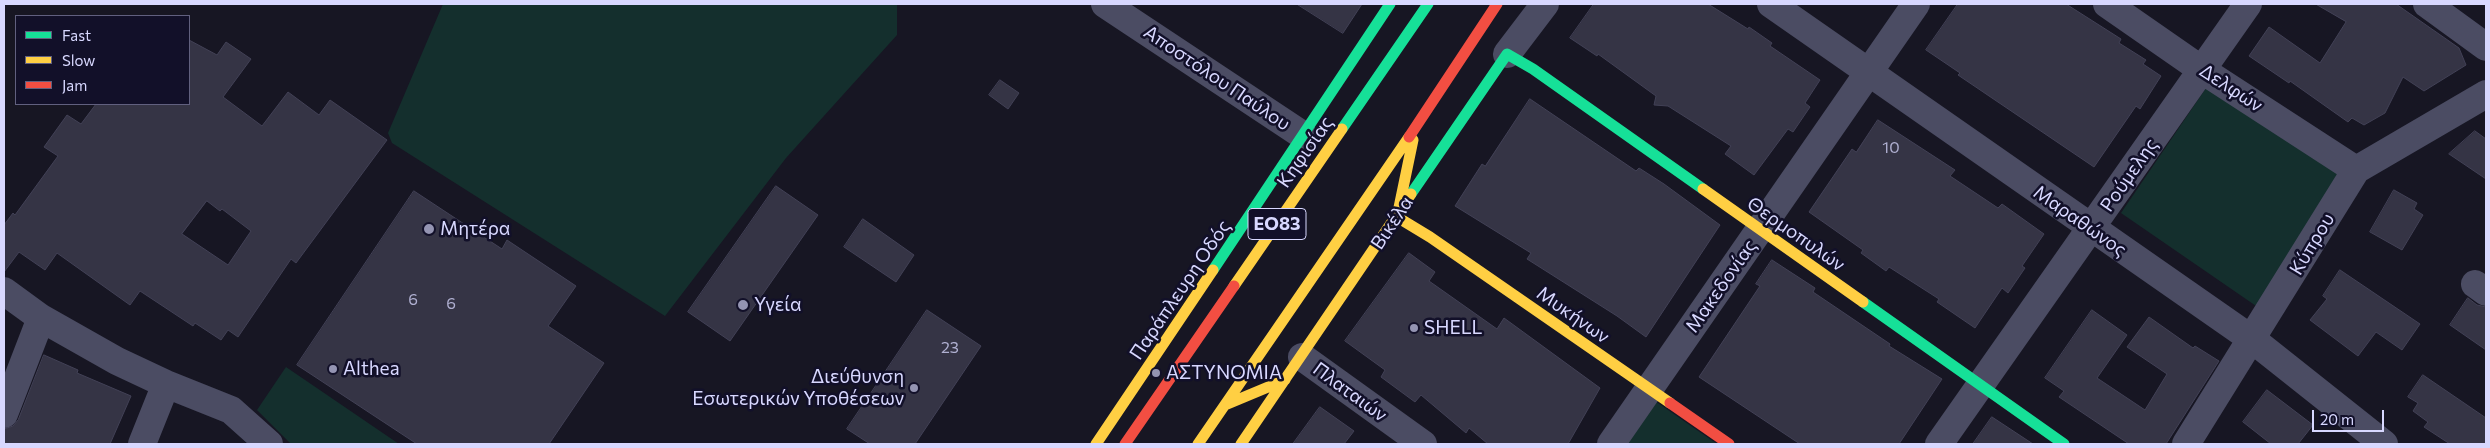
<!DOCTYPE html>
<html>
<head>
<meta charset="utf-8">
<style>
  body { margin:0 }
  #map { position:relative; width:2490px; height:448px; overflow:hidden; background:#171623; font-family:Commissioner,sans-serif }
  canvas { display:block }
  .frame { position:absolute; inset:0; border:5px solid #d8d8ff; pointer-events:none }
  .legend { position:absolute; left:15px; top:15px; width:175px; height:90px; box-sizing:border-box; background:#121029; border:1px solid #61607f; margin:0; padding:6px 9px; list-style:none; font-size:15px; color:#d8d8ff }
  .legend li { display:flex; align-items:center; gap:10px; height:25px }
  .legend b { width:25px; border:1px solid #61607f }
  .scale { position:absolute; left:2312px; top:410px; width:72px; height:22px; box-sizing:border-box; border:2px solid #d8d8ff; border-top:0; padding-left:6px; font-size:15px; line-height:18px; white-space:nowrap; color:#d8d8ff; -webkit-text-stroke:4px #121029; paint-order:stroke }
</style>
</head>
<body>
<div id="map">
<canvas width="2490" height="448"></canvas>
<div class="frame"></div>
<ul class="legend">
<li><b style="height:6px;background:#16e098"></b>Fast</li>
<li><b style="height:6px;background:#ffcf43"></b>Slow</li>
<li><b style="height:6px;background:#f24e42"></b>Jam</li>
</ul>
<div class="scale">20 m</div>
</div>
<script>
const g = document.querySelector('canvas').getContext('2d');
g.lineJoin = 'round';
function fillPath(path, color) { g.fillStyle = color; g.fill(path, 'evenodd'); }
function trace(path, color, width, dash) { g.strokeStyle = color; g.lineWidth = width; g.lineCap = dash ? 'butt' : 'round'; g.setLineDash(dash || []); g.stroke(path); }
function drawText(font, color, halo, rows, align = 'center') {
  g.font = font + ' Commissioner,sans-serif'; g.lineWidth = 5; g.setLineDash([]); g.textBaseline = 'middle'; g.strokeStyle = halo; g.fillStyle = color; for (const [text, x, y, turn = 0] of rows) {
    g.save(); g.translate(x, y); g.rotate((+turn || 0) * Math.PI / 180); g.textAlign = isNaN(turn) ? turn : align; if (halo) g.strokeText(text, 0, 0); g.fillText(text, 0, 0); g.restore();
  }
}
fillPath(new Path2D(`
  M443,4H897V35L786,158L665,316L392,143L388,133Z
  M2206,88L2344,177L2259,308L2121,213Z
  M286,367L399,444H291L257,410Z
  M1655,401L1717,444H1626Z`), '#142f2d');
const building = new Path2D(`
  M1297,4H1362L1343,33Z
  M1594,4H1708L1748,29L1749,27L1772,43L1770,46L1820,80L1805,103L1810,107L1793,132L1788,129L1754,175L1725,154L1731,146L1668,106L1654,105L1656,96L1598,54L1597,56L1570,38Z
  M1958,4H2066L2121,39L2119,43L2146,60L2143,64L2161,76L2140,109L2136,106L2094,167L1958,75L1960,73L1926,50Z
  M2316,4H2396L2459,48L2466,65L2424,91L2403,77L2385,113L2364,125L2352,118L2348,122L2290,81L2289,83L2249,56L2269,27L2320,63L2346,22Z
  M189,40L217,55L226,42L251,59L223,97L262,126L288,92L319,115L330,100L387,140L296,263L291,259L238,337L228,330L221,340L195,323L193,326L140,291L130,305L57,253L45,270L19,252L4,272V225L13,213L15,215L58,156L44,147L67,115L81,124L96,104H189ZM207,201L220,211L222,209L251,231L228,265L182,234Z
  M1000,80L1019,93L1008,109L989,95Z
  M1530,99L1636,171L1639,168L1664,184L1720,225L1646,337L1617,316L1527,259L1531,253L1455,206L1482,164L1485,166Z
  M1878,120L1955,170L1950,176L1998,208L2002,204L2044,234L2022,266L2025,268L2008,293L2002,288L1975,328L1937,302L1939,299L1889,267L1886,271L1861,253L1863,250L1809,212L1852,149L1856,152Z
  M2475,131L2486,139V179L2449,154Z
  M776,186L818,215L730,341L688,312Z
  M2394,190L2417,203L2414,209L2423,215L2402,250L2370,232Z
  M414,191L502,249L507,240L576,286L548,326L604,363L549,444H417L297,365Z
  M863,219L914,255L896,282L844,247Z
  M1409,253L1435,272L1429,281L1497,329L1504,318L1600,388L1568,444H1488L1469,428L1466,433L1421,395L1415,402L1381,377L1385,370L1345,341Z
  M1772,260L1815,288L1813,292L1890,344L1889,346L1942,379L1899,444H1800L1699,377L1760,286L1756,284Z
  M2340,270L2420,324L2402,350L2376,332L2358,356L2310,320L2327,299L2323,296Z
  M2468,298L2477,305L2486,307V350L2450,325Z
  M927,310L981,346L915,444H870L847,429Z
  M2092,310L2127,335L2097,378L2145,410L2167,374L2127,347L2149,317L2193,348L2195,346L2219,361L2166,444H2129L2059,397L2064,391L2045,378Z
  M44,355L78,370L77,373L131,396L110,444H4V429L13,426L18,420Z
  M2423,375L2486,418V444H2450L2424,427L2428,422L2413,411L2418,403L2408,397Z
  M2267,390L2313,425L2298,444H2271L2243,422Z
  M1320,407L1354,431L1344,444H1293Z
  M1992,417L2033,444H1973Z`);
fillPath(building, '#353445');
trace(building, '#424156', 1);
trace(new Path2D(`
  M1105,4L1304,136
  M1771,4L2253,340L2384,444
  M2107,4L2202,70L2356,170
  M2427,4L2486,47
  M1507,54L1545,4
  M2475,284L2486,292
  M4,291L41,318L117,361L166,384L231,410L269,444
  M1302,357L1423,444
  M4,414L41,318
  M142,444L166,384
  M1611,444L1916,4
  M1939,444L2248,4
  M2186,444L2356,170L2486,94`), '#4b4c63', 28);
trace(new Path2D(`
  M1342,129L1428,4
  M1411,194L1507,54L1533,69L1703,189
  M1213,270L1390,4
  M1863,302L2064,444`), '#16e098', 11);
trace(new Path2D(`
  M1703,189L1863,302
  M1397,217L1430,237L1670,403
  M1397,217L1413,140
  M1234,286L1342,129
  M1225,405L1285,380
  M1096,444L1213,270
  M1198,444L1409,137
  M1241,444L1411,194`), '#ffcf43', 11);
trace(new Path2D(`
  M1409,137L1497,4
  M1670,403L1729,444
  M1125,444L1234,286`), '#f24e42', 11);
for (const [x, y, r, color] of [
  [429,229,6,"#9494b2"],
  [743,305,6,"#9494b2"],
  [1414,328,5,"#9494b2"],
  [333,369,5,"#9494b2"],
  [1156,373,5,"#9494b2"],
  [914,388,5,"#9494b2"]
]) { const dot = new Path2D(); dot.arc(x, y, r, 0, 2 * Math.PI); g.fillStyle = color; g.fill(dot); trace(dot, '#121029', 2); }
drawText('16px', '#afafd0', null, [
  ["10",1891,148],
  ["6",413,300],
  ["6",451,304],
  ["23",950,348]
]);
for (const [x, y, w] of [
  [1277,224,58]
]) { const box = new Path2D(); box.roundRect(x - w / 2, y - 15.5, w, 31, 4); g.fillStyle = '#121029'; g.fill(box); trace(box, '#d8d8ff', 1); }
drawText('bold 18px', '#d8d8ff', null, [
  ["ΕΟ83",1277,224]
]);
drawText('19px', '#d8d8ff', '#121029', [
  ["Αποστόλου Παύλου",1217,78,34],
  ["Δελφών",2231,88,33],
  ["Κηφισίας",1305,152,-55],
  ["Ρούμελης",2129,175,-55],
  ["Μαραθώνος",2080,221,35],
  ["Βικέλα",1392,223,-56],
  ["Θερμοπυλών",1796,234,35],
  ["Κύπρου",2312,244,-59],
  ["Μακεδονίας",1721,286,-55],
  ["Παράπλευρη Οδός",1180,290,-56],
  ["Μυκήνων",1573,315,35],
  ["Πλαταιών",1350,392,36]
]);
drawText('19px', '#d8d8ff', '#121029', [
  ["Μητέρα",440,229],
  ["Υγεία",754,305],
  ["SHELL",1424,328],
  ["Althea",343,369],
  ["ΑΣΤΥΝΟΜΙΑ",1166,373],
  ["Διεύθυνση",904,377,"right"],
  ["Εσωτερικών Υποθέσεων",904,399,"right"]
], 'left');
</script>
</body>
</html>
